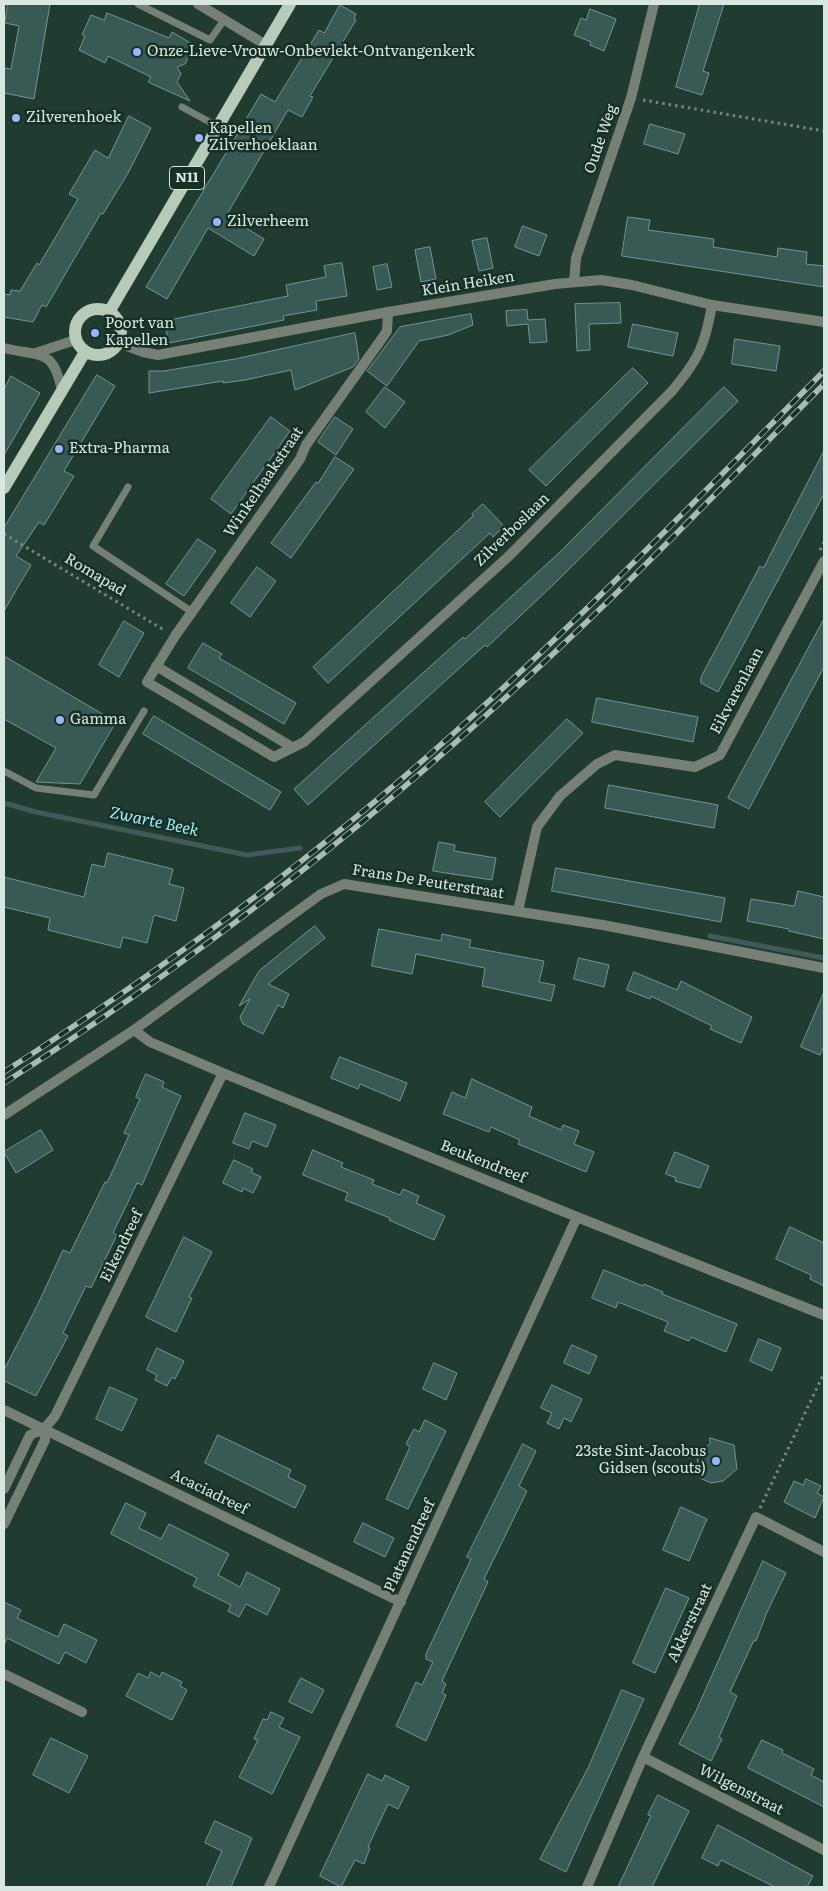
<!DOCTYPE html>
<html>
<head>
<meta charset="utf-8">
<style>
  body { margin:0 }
  #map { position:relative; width:828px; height:1891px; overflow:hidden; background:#203b30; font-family:Literata,serif }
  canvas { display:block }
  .frame { position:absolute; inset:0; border:5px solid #d7e6df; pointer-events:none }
</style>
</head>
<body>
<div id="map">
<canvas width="828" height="1891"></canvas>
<div class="frame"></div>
</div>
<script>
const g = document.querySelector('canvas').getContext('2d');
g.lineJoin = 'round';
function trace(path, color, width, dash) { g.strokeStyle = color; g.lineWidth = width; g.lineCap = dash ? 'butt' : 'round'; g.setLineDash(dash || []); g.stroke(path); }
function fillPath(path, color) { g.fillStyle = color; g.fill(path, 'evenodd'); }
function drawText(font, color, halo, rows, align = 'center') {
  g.font = font + ' Literata,serif'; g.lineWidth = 5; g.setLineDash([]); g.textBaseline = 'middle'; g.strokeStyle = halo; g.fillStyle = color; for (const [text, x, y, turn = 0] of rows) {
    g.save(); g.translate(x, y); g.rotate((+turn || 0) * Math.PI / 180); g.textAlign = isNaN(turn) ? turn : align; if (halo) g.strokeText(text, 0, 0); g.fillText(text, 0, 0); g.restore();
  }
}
trace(new Path2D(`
  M4,803L36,812L247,855L300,848
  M710,936L824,958`), '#405959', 5);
const building = new Path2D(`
  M8,4H50L34,99L4,93V68L11,69L19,26L5,23Z
  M700,4H724L703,71L709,73L702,95L676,87Z
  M340,5L356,14L354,19L356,20L310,96L313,97L302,117L288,110L226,216L264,239L254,256L208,228L167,299L146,287L261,94L275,102L319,30L324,33Z
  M590,9L616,19L604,51L590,45L591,42L574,35L581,18L586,20Z
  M107,13L169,38L172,32L194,45L185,64L177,67L181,74L177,82L190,101L148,82L151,77L108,56L105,63L79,50L85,36L82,35L91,15L104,20Z
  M129,116L151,128L128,173L103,214L101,213L46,307L42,305L33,322L4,317V294L10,295L11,290L20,291L37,263L39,265L78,199L69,194L95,150L108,158Z
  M650,124L685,134L678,154L644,144Z
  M628,217L650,220L648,230L714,239L713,247L777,257L778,248L807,252L806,264L824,266V287L622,256Z
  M523,226L547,235L539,256L515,247Z
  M487,238L493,268L479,271L472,241Z
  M430,247L436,279L421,282L415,250Z
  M342,263L347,296L316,301L317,310L283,316L284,320L169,343L164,321L288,296L286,285L326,277L324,266Z
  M387,264L392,287L377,290L373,267Z
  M620,303L621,323L589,324L590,350L577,351L575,304Z
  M527,310L528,320L545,319L547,342L530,343L528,324L507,326L506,311Z
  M471,314L473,325L448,335L419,341L387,386L367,371L400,327Z
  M633,324L678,333L673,356L628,347Z
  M355,333L359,359L353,367L295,390L291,370L245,380L223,383V381L149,393V371H164L235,359Z
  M735,339L780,346L776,371L732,364Z
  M633,368L648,383L546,486L529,470Z
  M97,375L115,386L64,471L74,476L44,525L39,522L16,556L31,565L4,611V528Z
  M11,376L40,393L4,455V390Z
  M385,387L405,402L385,428L366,412Z
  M724,387L738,401L553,585L487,647L485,645L308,805L294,789L463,637L465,639L560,552Z
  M271,417L290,431L231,514L211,499Z
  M335,417L353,429L336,455L318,442Z
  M824,451V494L718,692L701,683V677L760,566L763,568Z
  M335,457L354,469L291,558L271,543L316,482L318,483Z
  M483,504L504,526L493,537L490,533L328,683L313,667L473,516L472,514Z
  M198,539L216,551L184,596L166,584Z
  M257,567L276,581L250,617L231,603Z
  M824,619V667L749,809L728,798Z
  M124,621L144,633L119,677L99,665Z
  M203,643L222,654L219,658L296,703L284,724L188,668Z
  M4,656L116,722L80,784L36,782L56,748L4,719Z
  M597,698L698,717L693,742L592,722Z
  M154,716L281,792L270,810L143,734Z
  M567,719L583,733L500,817L485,802Z
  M609,785L718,805L714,828L605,808Z
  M439,842L455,845L454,851L496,858L492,880L433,871Z
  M108,853L173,869L169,884L184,888L176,921L154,915L147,943L123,937L120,948L48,930L50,918L4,907V877L84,897L92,864L104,867Z
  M556,868L725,898L721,922L552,891Z
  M798,891L824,897V939L789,931V929L747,921L751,899L794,906Z
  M315,926L325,938L268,984L289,994L283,1008L278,1005L263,1034L243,1024L240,1017L250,999L239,1006L259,971Z
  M379,929L441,941L442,934L471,940L469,947L544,961L539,982L555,985L551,1001L482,986L485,968L416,954L412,974L372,966Z
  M579,958L609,965L604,987L574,979Z
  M634,972L677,990L681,981L752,1017L741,1043L710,1029L712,1026L651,996L650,999L627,990Z
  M824,992V1046L820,1055L801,1047Z
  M340,1057L407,1083L400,1101L360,1084L358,1089L331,1078Z
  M146,1074L164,1082L162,1087L181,1096L142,1185L137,1183L113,1233L117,1235L91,1288L86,1286L63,1333L68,1336L36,1396L4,1381V1370L37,1306L63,1250L70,1253L105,1182L107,1183L129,1135L124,1133L140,1099L136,1097Z
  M472,1079L532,1107L529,1116L561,1130L563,1125L579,1131L574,1144L594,1152L586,1172L518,1144L520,1140L491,1127L489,1132L443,1114L452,1092L465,1098Z
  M245,1113L276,1125L267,1147L252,1141L249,1149L233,1143Z
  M41,1130L53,1150L16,1173L4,1152Z
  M313,1150L343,1163L341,1167L374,1180L372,1184L400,1195L403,1189L419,1196L416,1203L445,1216L434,1240L389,1220L390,1218L345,1200L348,1193L303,1175Z
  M675,1152L709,1166L700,1188L675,1181L676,1178L666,1174Z
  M234,1160L253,1169L251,1172L261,1177L253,1193L243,1188L242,1192L223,1183Z
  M790,1227L824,1243V1286L810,1279L811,1275L776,1259Z
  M184,1237L212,1252L189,1297L192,1298L176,1332L146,1317Z
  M604,1270L643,1286L644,1284L663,1292L662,1294L737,1324L726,1352L691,1337L689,1341L664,1331L668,1322L618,1302L616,1308L592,1298Z
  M759,1339L781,1348L772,1371L750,1361Z
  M572,1345L597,1356L589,1374L564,1363Z
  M157,1348L184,1361L175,1379L172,1377L167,1386L155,1380L157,1375L147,1370Z
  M434,1363L457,1373L446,1400L423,1389Z
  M552,1385L582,1399L571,1422L564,1418L559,1429L547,1423L552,1413L541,1408Z
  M110,1387L137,1399L122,1431L96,1419Z
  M425,1420L446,1431L408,1509L386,1499L410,1447L406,1444L414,1429L419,1432Z
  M218,1435L291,1470L288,1477L306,1486L295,1508L205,1463Z
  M710,1438L734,1445L737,1469L723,1481L711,1483L700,1478L697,1457L701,1450L710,1444Z
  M523,1444L536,1451L519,1486L527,1491L484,1579L488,1582L442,1681L446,1684L442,1693L446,1695L426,1741L396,1726L416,1682L422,1685L433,1662L426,1659V1654L471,1559L467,1557Z
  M806,1479L821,1486L817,1493L824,1497L815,1518L784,1502L794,1481L803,1485Z
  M126,1503L146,1513L139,1528L161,1539L169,1524L229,1554L218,1575L240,1587L247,1572L280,1589L267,1615L246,1604L239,1617L228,1611L231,1605L193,1586L197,1578L111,1534Z
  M681,1507L707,1519L689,1561L663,1550Z
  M363,1523L394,1538L385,1557L354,1542Z
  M763,1561L786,1573L767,1612L756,1641L754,1640L730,1692L737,1696L719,1737L722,1739L711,1761L679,1744L696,1711Z
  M666,1588L689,1598L655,1673L633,1663Z
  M4,1602L21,1610L17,1618L58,1637L64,1624L97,1640L86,1663L65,1652L59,1664L7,1638L4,1645Z
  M151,1672L160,1677L162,1672L182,1682L180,1686L187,1690L172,1720L126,1696L138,1673L148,1678Z
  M301,1678L324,1690L312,1713L289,1702Z
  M622,1690L644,1699L566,1872L540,1859L588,1768Z
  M271,1712L284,1718L279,1727L300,1737L272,1794L239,1777L258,1740L254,1739L263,1719L267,1720Z
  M51,1738L88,1756L69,1793L33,1775Z
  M762,1740L783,1750L782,1753L814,1769L811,1775L824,1782V1807L748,1768Z
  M368,1774L382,1781L385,1775L409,1787L398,1809L388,1804L368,1847L370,1848L364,1864L355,1860L341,1887L320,1876Z
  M658,1795L689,1811L652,1887H618L651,1816L648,1815Z
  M215,1821L252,1838L231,1887H206L222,1851L205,1843Z
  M718,1825L813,1876L807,1887H775L721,1860L718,1866L702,1858Z`);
fillPath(building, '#395955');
trace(building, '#749591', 1);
trace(new Path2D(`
  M643,100L824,131
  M4,534L164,630
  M820,550L824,542
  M760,1508L824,1373`), '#72887f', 3, [2.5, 4]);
trace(new Path2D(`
  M138,4L210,40L224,20
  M182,107L217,126
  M128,487L93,546L192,612
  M4,771L36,788L94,795L144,711`), '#768077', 7);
trace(new Path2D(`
  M198,4L266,45
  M574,282L576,258L631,98L654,4
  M388,312L387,331L383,337L306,445L300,459L175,636L147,682L274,757L304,742L509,556L672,391C699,359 705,345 712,305
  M4,348C40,357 53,347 62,391
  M36,353L75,340
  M156,666L292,747
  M518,911L537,827L560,796L597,764L615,755L695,767L720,755L824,561
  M134,1030L150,1042L223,1073L577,1217L824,1315
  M4,1115L134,1030L321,894L344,884L603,925L824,968
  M4,1410L401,1602
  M4,1489L30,1435L44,1429L55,1416L223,1073
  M4,1524L45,1440L44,1429
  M4,1674L82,1712
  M643,1757L824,1850
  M269,1887L577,1217
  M587,1887L643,1757L756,1517L824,1552`), '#768077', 10);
trace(new Path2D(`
  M119,343L143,352L158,355L388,312L555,284L601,280L632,285L712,305L824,322`), '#768077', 10);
trace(new Path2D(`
  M75 332a23 23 0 1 1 46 0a23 23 0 1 1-46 0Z
  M109,312L290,4
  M4,488L85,352`), '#b8cbb9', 12);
const rail = new Path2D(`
  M4,1072C162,970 315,858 455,732C583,617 703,493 824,371
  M4,1083C186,967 356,835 515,689C622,592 722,487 824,384`);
trace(rail, '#a9bbb3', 5.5);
trace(rail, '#163026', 4, [11]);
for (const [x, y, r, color] of [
  [137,52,5,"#9ab5fd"],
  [16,118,5,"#9ab5fd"],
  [199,138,5,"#9ab5fd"],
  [217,222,5,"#9ab5fd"],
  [95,333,5,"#9ab5fd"],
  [59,449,5,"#9ab5fd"],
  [60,720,5,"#9ab5fd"],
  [716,1461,5,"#9ab5fd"]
]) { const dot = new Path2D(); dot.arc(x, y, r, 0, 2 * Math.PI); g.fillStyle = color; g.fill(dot); trace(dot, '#163026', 2); }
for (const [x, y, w] of [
  [187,178,35]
]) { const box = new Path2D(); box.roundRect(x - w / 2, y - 11.5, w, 23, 4); g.fillStyle = '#163026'; g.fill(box); trace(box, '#d7e6df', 1); }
drawText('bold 14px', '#d7e6df', null, [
  ["N11",187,178]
]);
drawText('15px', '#d7e6df', '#163026', [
  ["Onze-Lieve-Vrouw-Onbevlekt-Ontvangenkerk",147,52],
  ["Zilverenhoek",26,118],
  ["Kapellen",209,129],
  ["Zilverhoeklaan",209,146],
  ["Zilverheem",227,222],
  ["Poort van",105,324],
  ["Kapellen",105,341],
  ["Extra-Pharma",69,449],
  ["Gamma",70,720],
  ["23ste Sint-Jacobus",706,1452,"right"],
  ["Gidsen (scouts)",706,1469,"right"]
], 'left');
drawText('15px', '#d7e6df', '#163026', [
  ["Oude Weg",601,139,-71],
  ["Klein Heiken",468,284,-9],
  ["Winkelhaakstraat",264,482,-56],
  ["Zilverboslaan",512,530,-44],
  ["Romapad",95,575,31],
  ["Eikvarenlaan",737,691,-62],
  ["Frans De Peuterstraat",428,882,9],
  ["Beukendreef",483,1162,22],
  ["Eikendreef",122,1246,-64],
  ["Acaciadreef",209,1492,26],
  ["Platanendreef",410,1546,-65],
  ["Akkerstraat",690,1623,-65],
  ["Wilgenstraat",741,1790,27]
]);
drawText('italic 16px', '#a3f0fb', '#163026', [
  ["Zwarte Beek",154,822,12]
]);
</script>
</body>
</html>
